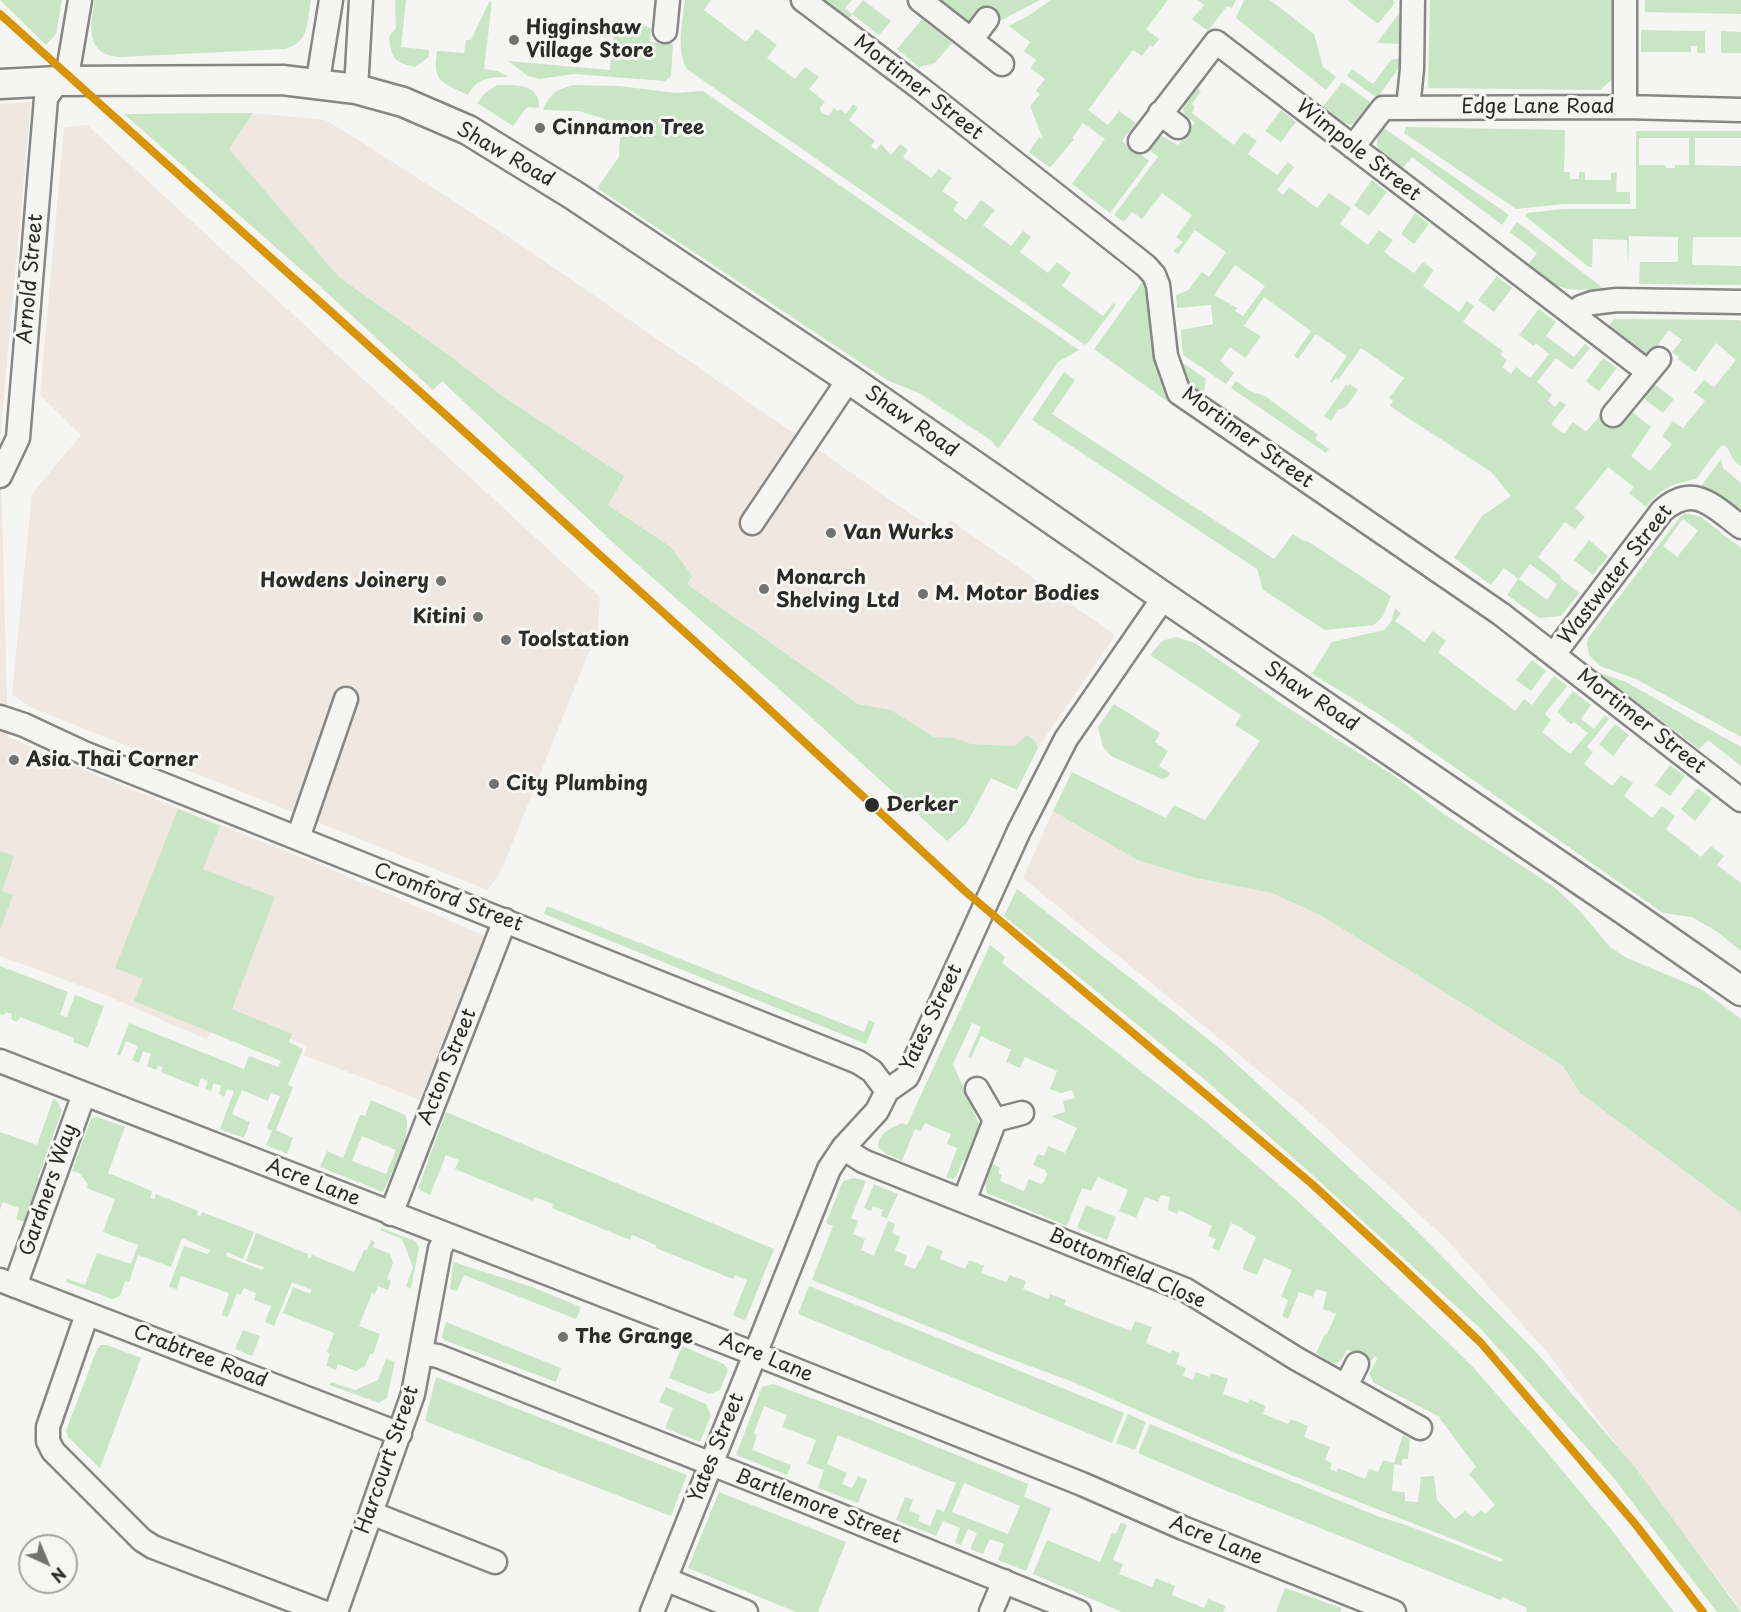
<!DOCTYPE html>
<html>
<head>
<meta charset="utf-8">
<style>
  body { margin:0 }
  #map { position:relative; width:1741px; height:1612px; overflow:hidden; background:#f5f5f3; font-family:"Playpen Sans",sans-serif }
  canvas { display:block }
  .north { position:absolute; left:18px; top:1534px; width:60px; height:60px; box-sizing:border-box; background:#f6f6f2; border:2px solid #a5a5a2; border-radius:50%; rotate:136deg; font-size:16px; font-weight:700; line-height:24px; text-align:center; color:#2b2b2b }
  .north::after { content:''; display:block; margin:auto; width:21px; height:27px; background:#727271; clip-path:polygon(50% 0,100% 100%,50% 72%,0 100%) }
</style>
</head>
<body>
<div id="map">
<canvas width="1741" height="1612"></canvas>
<div class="north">N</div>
</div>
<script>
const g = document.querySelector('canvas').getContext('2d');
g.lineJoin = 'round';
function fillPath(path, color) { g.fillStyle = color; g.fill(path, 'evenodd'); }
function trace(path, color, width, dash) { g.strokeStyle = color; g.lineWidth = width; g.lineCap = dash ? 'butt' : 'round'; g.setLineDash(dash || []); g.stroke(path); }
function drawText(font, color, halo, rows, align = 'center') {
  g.font = font + ' "Playpen Sans",sans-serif'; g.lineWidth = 6; g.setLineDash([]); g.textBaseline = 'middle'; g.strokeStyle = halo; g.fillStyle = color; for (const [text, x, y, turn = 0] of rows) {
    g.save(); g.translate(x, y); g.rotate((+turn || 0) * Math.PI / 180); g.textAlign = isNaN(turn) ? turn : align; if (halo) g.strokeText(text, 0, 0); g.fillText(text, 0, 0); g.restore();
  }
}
fillPath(new Path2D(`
  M31,102L0,437L8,737L106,779L337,872L485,936L420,1100L304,1055L307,1046L227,1013L206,1039L98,992L0,956V104Z
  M253,113L325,120L360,141L515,241L940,534L950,520L1115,635L1038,748L1035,741L1015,746L971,744L955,738L934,737L891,710L858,704L687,584L679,560L671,547L608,505L623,476L501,395L446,353L339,277L228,149Z
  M87,125L600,597L598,629L502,869L488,890L30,707L12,694L32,494L81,435L40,395L64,128Z
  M1053,811L1137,860L1196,878L1272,893L1322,916L1563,1066L1580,1093L1741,1213V1610L1547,1352L1447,1240L1309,1112L1023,878Z`), '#efe7e0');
fillPath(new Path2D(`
  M0,0H62L56,34L46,45Z
  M95,0H311C307,22 310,42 285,49L120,57C85,55 90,25 95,0Z
  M395,0H406L401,47L429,50V57L415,67C392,61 392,59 389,36L396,28Z
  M685,0H711L704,10L746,42L756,29L777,45L767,58L795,79L805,67L819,77L809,89L825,102L820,108L821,112L826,115H829L834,108L838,111L840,109L846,114L853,104L858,108L849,120L875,141L871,146L876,150L881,144L891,155L900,144L908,150L903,157L931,178L939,169L952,178L942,191L958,202L953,210L966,220L981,200L995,210L983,225L1011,246L1023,231L1031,237L1020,252L1048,273L1057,262L1071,273L1062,286L1103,316L1113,303L1116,305L1090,340L1085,345L688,70C675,53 683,21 685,0Z
  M821,0H852L845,8L852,14L863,0L891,21L879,35L852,14L848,20Z
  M933,0H1040L998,22L981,9L969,22H962Z
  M1051,0H1168L1146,29L1159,39L1153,47L1150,45L1142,56L1133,50L1088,110L1108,125L1119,111L1136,123L1122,141L1149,161L1110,213L1072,184L1105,139L1083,123L1072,138L1074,139L1050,168L1029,152L1039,137L1043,139L1030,106L1040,94L1036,91L1045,79L1030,68L1036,60L1024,51L1030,42L1009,26L1028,16Z
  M1198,0H1236L1232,8L1227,6L1208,31L1192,19L1204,5Z
  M1244,0H1270L1314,34L1323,67L1336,77L1326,90L1236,18Z
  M1347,0H1393L1395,3L1378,24Z
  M1430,0H1615V77L1600,90L1428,88Z
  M1645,0H1741V14L1645,12Z
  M489,2H492L484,69L497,71L509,77C491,77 477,77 468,95C442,82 432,83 437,51L464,53L466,40H471Z
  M1403,8L1401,44L1377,43Z
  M922,19L952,43L935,63L919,67L897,49Z
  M615,21L646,26L651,29L650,42L673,44L671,76L665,81L574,74L539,79L528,76L508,61L610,70Z
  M1641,30L1705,31V53H1697V46H1691V52H1641Z
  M1721,31L1741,32V53H1721Z
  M1400,58L1402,61L1401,65L1377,98L1347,76L1352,69L1373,84L1391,60Z
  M1202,75L1206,78L1198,89L1201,91L1192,104L1195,107L1192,113L1234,145L1244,132L1257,141L1248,154L1277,175L1288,162L1294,167L1277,190L1283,195L1289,187L1317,208L1329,193L1351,208L1340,224L1368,245L1379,230L1393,240L1384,252L1414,273L1423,262L1434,270L1423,286L1459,312L1467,301L1474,306L1463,322L1503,351L1500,354L1507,360L1502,367L1511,374L1516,367L1530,378L1549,354L1536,343L1534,346L1519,335L1539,309L1556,322L1546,336L1574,357L1585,344L1590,348L1572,370L1556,358L1537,382L1552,395L1548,401L1555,407L1560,401L1566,405L1551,424L1564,434L1573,422L1586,432L1603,412L1619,425L1631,411L1651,427L1631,456L1650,471L1672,444L1662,436L1673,421L1683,428L1705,401L1694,392L1704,380L1714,387L1736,360L1716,343L1695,372L1678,359L1679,357L1672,352L1682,340L1669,330L1656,347L1646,354L1641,353L1607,328L1614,319L1739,320L1741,322V466C1727,457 1733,452 1724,445L1720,447L1696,479C1671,484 1663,487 1646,507L1629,493L1634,487L1608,467L1575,508L1585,517L1575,529L1565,522L1538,557L1561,576L1560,578L1579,593L1561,616L1539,618L1507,595L1518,579L1504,568L1491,585L1454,558L1482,516L1511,496L1491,472L1390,406L1393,401L1389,398L1404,378L1361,348L1338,380L1336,378L1332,383L1330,381L1347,356L1316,334L1298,359L1294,356L1311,331L1264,297L1244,326L1261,336L1245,358L1230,347L1220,361L1234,373L1226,384L1183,355L1181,330L1213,324L1211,305L1177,308L1176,295L1188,290L1202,272L1209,277L1226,252L1195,230L1178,254L1173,251L1183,242L1176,237L1192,215L1162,193L1142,219L1132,212L1124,222L1114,215L1158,157L1148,149L1156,138L1162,136L1178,145L1195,123L1184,114C1180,98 1192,87 1202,75ZM1235,265L1265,286L1243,316L1235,311L1237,308L1214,295ZM1530,564L1557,584L1547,600L1519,579Z
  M1342,82L1373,104C1352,133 1348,128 1322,108Z
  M497,85C516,85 540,83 539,108L527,107L513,126L477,103L485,93Z
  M573,85L619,86L677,93L703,91L1079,350L1058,362L998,449L992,441L919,393L887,380L597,188L619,157L620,138L605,119L579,111L543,110C551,92 555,91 573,85Z
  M1281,110L1296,122L1281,142L1265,131Z
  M253,113L229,149L339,277L446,353L501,395L624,476L608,505L671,547L692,576L687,584L858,704L891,710L934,737L955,738L971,744L1015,746L1027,735L1035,741L1038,748L1017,790L991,778L967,823L947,841L813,719L620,549L442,381L433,390L313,280L124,114Z
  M1382,127L1509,215L1502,225L1412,157L1401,170C1383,156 1369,151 1382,127Z
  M1406,127L1565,130L1564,172H1570V179H1579V172H1585V180H1611V173L1617,172L1616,192H1630V204H1564L1516,209L1404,133Z
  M1636,131H1741V138H1695V165L1741,166V237H1693L1692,263L1693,265L1741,266V285L1639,284L1640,262H1678V237L1629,236L1628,268L1627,240L1593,239L1592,267H1589L1525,216L1527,213L1563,209H1636ZM1639,138H1689V165H1675V168H1666L1665,165H1639Z
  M1372,180L1387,192L1369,216L1354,205Z
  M1415,213L1429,224L1414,244L1401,234Z
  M1517,222L1603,288C1563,292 1560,290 1527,266L1537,253L1510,232Z
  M1497,276L1512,288L1494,312L1478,300Z
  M1143,281L1147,289L1159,372L1165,390L1175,407L1094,349Z
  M1603,358L1617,368L1599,391L1586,381Z
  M1176,361H1180L1206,379L1203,397L1185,384Z
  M1064,372L1075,380L1052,414L1274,559L1293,534L1304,541L1309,542L1391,596L1383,616L1374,625L1325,630L1263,590L1257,569L1032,420Z
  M1236,381L1250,391L1265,396L1318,435L1315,439L1329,449L1326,453L1231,388Z
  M1653,383L1674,399L1663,413L1642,397Z
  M1350,384L1358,390L1346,407L1338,410L1331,421L1324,416L1346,385L1348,386Z
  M1721,459L1723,468L1741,483V514L1710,490L1701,486Z
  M1685,513L1701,517L1741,548V737L1636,679L1600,666L1589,655L1587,644L1588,638L1680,517ZM1683,519L1698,531L1677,557L1663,546Z
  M1589,540L1608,556L1593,575L1574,560Z
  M1395,608L1401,613L1395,621L1424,642L1433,631L1446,641L1438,652L1515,711L1524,699L1532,705L1554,676L1567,686L1545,714L1551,720L1542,732L1570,754L1588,733L1574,722L1571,724L1557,712L1573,691L1591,705L1581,719L1594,729L1605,715L1609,719L1587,747L1593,752L1584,764L1612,786L1621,775L1633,783L1624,796L1652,818L1662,806L1675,816L1666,829L1701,857L1711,846L1724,856L1717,865L1741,883V951L1719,933L1692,917L1663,913L1377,713L1312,674L1332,642L1384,630L1391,622Z
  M1176,637L1195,643L1282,704L1396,777L1445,815L1554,887L1579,910L1610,947L1627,958L1701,989L1741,1019V1213L1580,1093L1563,1066L1322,916L1272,893L1196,878L1137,860L1053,811L1072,772L1166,818L1174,805L1205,820L1260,741L1235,725L1241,715L1150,655L1162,641Z
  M1532,660L1546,671L1531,691L1516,680Z
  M1597,672L1626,682L1741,747V766L1708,740L1699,749Z
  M1114,704L1160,733L1155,742L1168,751L1159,766L1170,773L1168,777L1162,779L1111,756L1103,747L1098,727Z
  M1615,724L1629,735L1613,756L1599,744Z
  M1670,765L1685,776L1670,796L1655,785Z
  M1698,788L1712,799L1695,821L1681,809Z
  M178,809L220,826L203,869L275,897L232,1009L292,1034L289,1042L303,1049L288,1085L293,1087L276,1130L293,1138L287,1154L266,1145L272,1131L267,1128L280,1096L271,1093L268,1101L242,1090L232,1114L250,1122L244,1138L220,1129L234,1091L227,1089L224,1097L219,1094L221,1086L214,1083L211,1091L205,1089L208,1081L201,1078L198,1087L161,1072L163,1067L158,1066L156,1070L147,1066L151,1054L143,1051L139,1063L132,1060L138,1046L126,1041L120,1056L117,1054L129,1023L244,1069L249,1056L278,1067L281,1061L134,1001L143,979L115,968Z
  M0,851L14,856L2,891L13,895L0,930Z
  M1017,889L1218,1047L1404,1218L1536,1352L1634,1466L1741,1612H1717L1612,1476L1481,1329L1308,1171L1204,1079L1004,916Z
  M547,906L864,1032L869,1020L875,1023L866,1044L544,914Z
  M990,945L1005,957L1002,963L1205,1121L1291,1195L1440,1335L1472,1366L1547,1452L1611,1529L1674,1612H1526L1527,1608L1503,1597L1501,1600L1222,1489L1138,1453L1150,1424L1380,1517L1406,1525L1501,1562L1503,1559L1238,1454L1073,1382L992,1352L812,1280L833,1226L826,1223L843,1181L854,1178L866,1181L851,1218L858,1221L853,1234L865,1239L861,1250L874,1256L888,1221L895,1224L892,1233L900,1237L895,1250L907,1256L904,1265L915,1269L919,1260H921L927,1245L943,1251L940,1259L965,1269L969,1260L984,1266L981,1273L1006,1282L1010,1275L1026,1281L1023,1289L1048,1299L1050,1294L1066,1300L1064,1305L1131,1331L1135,1321L1152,1327L1146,1343L1170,1353L1172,1350L1180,1353L1176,1364L1186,1368L1183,1376L1193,1380L1196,1372L1209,1377L1211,1373L1228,1379L1223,1394L1248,1403L1250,1399L1266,1406L1263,1414L1288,1424L1291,1419L1308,1426L1304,1437L1330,1447L1325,1460L1332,1463L1330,1469L1336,1472L1338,1468L1365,1479L1369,1469L1378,1472L1383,1460L1394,1463L1403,1435L1410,1439L1408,1459H1402V1465L1394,1464L1392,1491L1405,1492V1501L1418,1502L1421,1477L1434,1476L1437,1500L1455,1519L1465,1511L1473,1517L1481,1510L1485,1514L1495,1505L1469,1474L1476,1467L1438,1416L1374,1383L1369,1374L1377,1359L1375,1356L1370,1362L1347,1349C1338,1371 1332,1364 1316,1353L1325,1334H1327L1336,1314L1323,1309L1327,1292L1316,1289L1313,1297L1299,1292L1288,1319L1282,1316L1288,1300L1281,1297L1292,1270L1264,1258L1257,1275L1242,1269L1256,1237L1243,1230V1228L1231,1223L1219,1251L1212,1248L1216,1239L1208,1236L1212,1226L1179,1210L1177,1214L1168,1210L1170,1197L1161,1195L1158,1202L1145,1197L1136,1218L1119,1211L1128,1190L1098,1177L1091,1191L1082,1188L1067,1226L987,1193L985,1184L992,1164L1000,1168L998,1173L1002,1175L1000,1181L1024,1191L1029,1179L1041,1184L1044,1182L1047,1174L1045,1170L1033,1165L1038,1154L1044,1156L1048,1146L1065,1153L1077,1128L1051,1116L1065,1112L1063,1101L1075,1098L1072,1090L1061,1093L1050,1089L1057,1071L1025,1057L1020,1068L1006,1062L1011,1050L981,1036L971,1058L968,1057L981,1027L972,1023L953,1064L979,1124V1134L969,1162L963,1160L956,1177L953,1179L946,1178L957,1148L947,1144L951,1134L925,1123L921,1131L915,1129L902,1161L885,1153L878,1147C879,1132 889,1129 902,1123L907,1125Z
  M0,966L68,992L60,1015L67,1017L75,995L104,1006L88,1048L73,1042L74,1038L20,1017L17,1022L11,1019L12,1014L6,1012L4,1015L0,1014Z
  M53,1099L57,1101L62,1110L38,1178L39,1179L26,1217L30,1218L14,1262L10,1260L24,1222L16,1219L19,1208L3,1202L0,1210V1132L37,1145Z
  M371,1100L405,1115C414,1132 391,1174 383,1192L320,1167L327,1151L343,1158L360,1115L365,1116ZM362,1136L396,1150L386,1174L352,1161Z
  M446,1112L774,1249L745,1321L733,1315L747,1280L735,1275L733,1279L656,1248V1245L632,1235L630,1240L552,1208L553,1204L535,1197L533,1201L455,1169L459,1160L446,1155L430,1195L418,1189Z
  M97,1117L125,1127L108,1173L152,1191L150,1198L154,1199L156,1194L198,1211L197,1215L200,1216L202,1212L254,1232L243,1259L227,1252L226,1256L262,1270L264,1267L246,1261L256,1233L308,1254V1258H311L312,1255L354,1272L364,1250H367L371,1240L375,1242L373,1247L390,1254L393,1263L387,1279L391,1281L388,1290L378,1286L375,1294L372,1293L359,1326L380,1334L373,1354H370L365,1366L356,1371L338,1364L336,1370L326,1366L330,1354L327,1352L334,1333L283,1313L293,1287L310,1294L312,1290L292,1282L274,1326L265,1322L271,1306L254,1300L256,1293L244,1288L241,1295L237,1293L228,1317L222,1315L229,1293L181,1276L177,1289L169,1287L184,1246L208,1254L210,1250L182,1238L171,1267L138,1255L129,1282L125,1281L120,1296L112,1299L66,1282L67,1279L85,1285L97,1253L131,1264L138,1245L103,1232L115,1199L87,1188L88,1184L79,1173L72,1171L91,1119Z
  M874,1184L898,1194L887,1218L881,1216L883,1210L873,1206L871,1211L864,1208Z
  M1086,1205L1116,1217L1107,1240L1077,1228Z
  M381,1228L415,1241L419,1247L411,1289L406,1286L413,1267L402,1239L380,1230Z
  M453,1262L532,1287L581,1307L576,1319L464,1275L457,1291L450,1289Z
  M809,1286L1124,1413L1112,1443L798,1314Z
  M446,1322L561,1368L556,1382L444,1340L442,1337Z
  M243,1330L260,1336L252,1356L235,1349Z
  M101,1345H107L141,1358L100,1468L68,1437L66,1431L97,1349Z
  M682,1346L724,1364L728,1370L720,1390L710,1394L669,1378Z
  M386,1359L395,1362L387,1398L379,1403L329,1385L331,1382L355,1390L378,1380Z
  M436,1377L687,1475L671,1516L425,1421Z
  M773,1384L868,1419L1028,1484L1024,1497L1051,1508L1026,1571L998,1560L1004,1544L990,1539L983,1554L970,1549L977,1533L968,1529L961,1545L955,1543L960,1528L943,1521L936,1536L896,1520L905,1497L913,1500L909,1511L920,1515L918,1521L930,1526L937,1509L944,1512L956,1483L838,1435L827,1464L847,1473L842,1484L852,1488L858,1476L867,1480L858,1503L818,1488L824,1470L807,1464L816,1440L782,1427L787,1415L764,1406L754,1433L757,1435L752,1450L791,1465L787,1475L736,1455L762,1387ZM964,1483L1020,1506L1008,1534L952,1512Z
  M666,1387L706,1404L711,1416L700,1442L665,1428L673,1408L659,1402Z
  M1128,1414L1146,1422L1135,1450L1116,1443Z
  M719,1492L846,1542L818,1612H796L688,1568Z
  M1121,1523L1127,1525L1113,1560L1123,1564L1119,1574L1152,1587L1156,1578L1175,1586L1172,1595L1204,1608L1208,1599L1226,1606L1223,1612H1122L1033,1574L1047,1540L1100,1562L1112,1533L1116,1534Z
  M1285,1588L1342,1608L1340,1612H1276Z`), '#c8e6c4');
const minor = new Path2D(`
  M803,0L920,88L1146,266L1154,275L1158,285L1166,356L1179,393L1501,614L1741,800
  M920,0L1002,64
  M665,31L668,0
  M971,40L987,19
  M317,86L331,0
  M356,89L361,0
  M1625,107V0
  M1408,108L1412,69L1413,0
  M1160,113L1178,127
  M1140,141L1216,42L1648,372
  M1353,147L1383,108L1625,107L1741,110
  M1574,314L1581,307L1592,303L1617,300L1741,302
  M1613,415L1659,359
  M0,476L18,438L46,98L69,65L80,0
  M752,523L849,379
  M1554,654L1662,511C1694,482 1714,507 1741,527
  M0,717L24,725L84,753L858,1062L872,1071L887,1091
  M298,838L346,699
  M0,1061L786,1366L1082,1484L1183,1528L1394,1612
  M977,1089L995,1120
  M843,1148L863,1161L1186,1290L1297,1359L1420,1428
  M964,1201L995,1120L1022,1113
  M391,1214L505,920
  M0,1280L400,1434
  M15,1286L84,1094
  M87,1314L48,1427V1441L53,1451L142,1540L153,1547L323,1612
  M421,1353L438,1356L785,1493L1079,1612
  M1346,1386L1357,1364
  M371,1513L495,1562
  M665,1579L746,1612
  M336,1612L413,1394L440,1249L447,1235
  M652,1612L829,1169L843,1148L877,1111L887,1091L907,1077L1019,831L1066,739L1164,597
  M991,1612L1004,1581`);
const major = new Path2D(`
  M0,84L58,81L282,80L356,89L403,102L468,130L575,196L849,379L1164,597L1626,911L1741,991`);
trace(minor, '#868685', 27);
trace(major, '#868685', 33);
trace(minor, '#f5f5f3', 22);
trace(major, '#f5f5f3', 28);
trace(new Path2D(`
  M0,14L458,426L745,687L966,892L1312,1184L1401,1266L1481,1343L1636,1525L1703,1612`), '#d89406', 8);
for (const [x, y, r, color] of [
  [514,40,6,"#727271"],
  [540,128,6,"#727271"],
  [831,533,6,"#727271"],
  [441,581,6,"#727271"],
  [764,589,6,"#727271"],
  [923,594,6,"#727271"],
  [478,617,6,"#727271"],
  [506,640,6,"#727271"],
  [14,760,6,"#727271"],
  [494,784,6,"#727271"],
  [872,805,8,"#2b2b2b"],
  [563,1337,6,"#727271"]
]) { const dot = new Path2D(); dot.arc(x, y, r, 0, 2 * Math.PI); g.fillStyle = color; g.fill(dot); trace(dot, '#f6f6f2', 2); }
drawText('bold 20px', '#2b2b2b', '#f6f6f2', [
  ["Higginshaw",526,28],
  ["Village Store",526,51],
  ["Cinnamon Tree",552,128],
  ["Van Wurks",843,533],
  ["Monarch",776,578],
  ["Shelving Ltd",776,601],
  ["Howdens Joinery",429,581,"right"],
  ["M. Motor Bodies",935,594],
  ["Kitini",466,617,"right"],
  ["Toolstation",518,640],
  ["Asia Thai Corner",26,760],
  ["City Plumbing",506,784],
  ["The Grange",575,1337]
], 'left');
drawText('20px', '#2b2b2b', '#f6f6f2', [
  ["Mortimer Street",918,88,38],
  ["Edge Lane Road",1538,107],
  ["Wimpole Street",1358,151,38],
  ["Shaw Road",505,155,30],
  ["Arnold Street",31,279,-85],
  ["Shaw Road",911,422,35],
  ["Mortimer Street",1247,438,36],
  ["Wastwater Street",1616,575,-52],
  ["Shaw Road",1311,697,34],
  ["Mortimer Street",1641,722,38],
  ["Cromford Street",448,898,21],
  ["Yates Street",932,1018,-64],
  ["Acton Street",448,1067,-68],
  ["Acre Lane",313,1183,21],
  ["Gardners Way",49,1190,-71],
  ["Bottomfield Close",1127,1269,24],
  ["Crabtree Road",200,1357,21],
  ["Acre Lane",766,1358,22],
  ["Yates Street",717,1448,-68],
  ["Harcourt Street",388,1460,-71],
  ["Bartlemore Street",818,1507,21],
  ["Acre Lane",1216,1541,22]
]);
drawText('bold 20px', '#2b2b2b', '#f6f6f2', [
  ["Derker",886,805]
], 'left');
</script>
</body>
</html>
